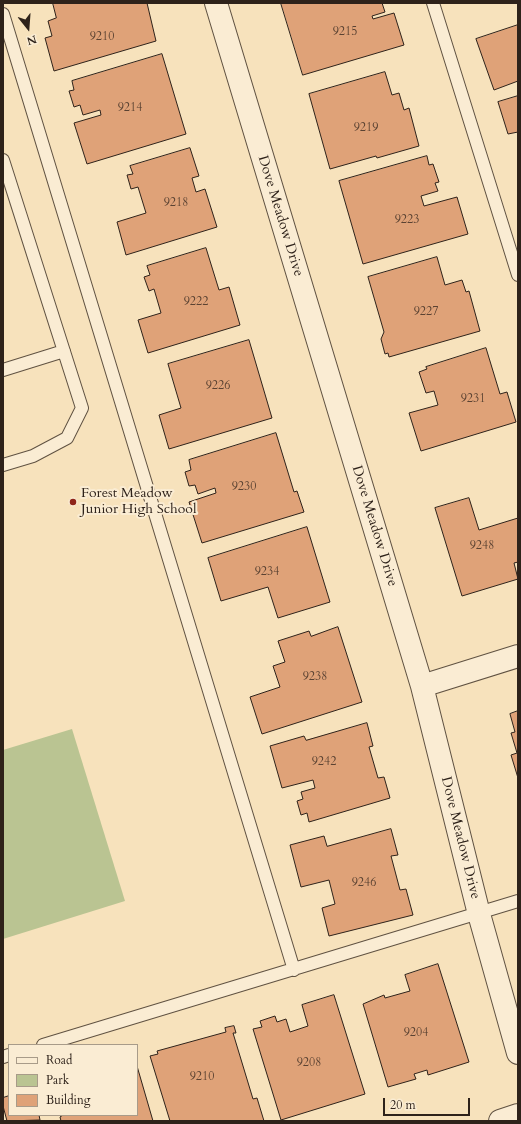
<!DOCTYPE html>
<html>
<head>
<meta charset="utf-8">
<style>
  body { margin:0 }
  #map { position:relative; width:521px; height:1124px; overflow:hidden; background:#f7e2bc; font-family:Cardo,serif }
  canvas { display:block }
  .frame { position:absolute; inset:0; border:4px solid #2e221a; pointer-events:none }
  .legend { position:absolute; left:8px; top:1044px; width:130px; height:72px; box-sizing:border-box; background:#faecd3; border:1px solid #a89b89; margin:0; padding:5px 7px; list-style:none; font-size:12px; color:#2e221a }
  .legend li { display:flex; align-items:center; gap:8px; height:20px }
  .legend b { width:20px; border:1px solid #a89b89 }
  .north { position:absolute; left:8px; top:8px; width:40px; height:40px; -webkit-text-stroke:3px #faecd3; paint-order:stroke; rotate:163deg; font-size:11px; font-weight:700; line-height:16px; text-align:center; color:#2e221a }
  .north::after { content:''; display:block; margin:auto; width:14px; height:18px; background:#2e221a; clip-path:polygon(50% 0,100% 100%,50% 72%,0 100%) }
  .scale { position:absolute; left:383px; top:1098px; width:87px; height:18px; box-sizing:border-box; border:2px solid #2e221a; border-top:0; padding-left:5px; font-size:12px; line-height:14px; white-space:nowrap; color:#2e221a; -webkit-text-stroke:3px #faecd3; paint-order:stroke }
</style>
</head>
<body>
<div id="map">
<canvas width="521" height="1124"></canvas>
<div class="frame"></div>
<ul class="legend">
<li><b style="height:5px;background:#faecd3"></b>Road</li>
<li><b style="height:11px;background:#bac492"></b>Park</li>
<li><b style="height:11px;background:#dfa278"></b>Building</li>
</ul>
<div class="north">N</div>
<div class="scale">20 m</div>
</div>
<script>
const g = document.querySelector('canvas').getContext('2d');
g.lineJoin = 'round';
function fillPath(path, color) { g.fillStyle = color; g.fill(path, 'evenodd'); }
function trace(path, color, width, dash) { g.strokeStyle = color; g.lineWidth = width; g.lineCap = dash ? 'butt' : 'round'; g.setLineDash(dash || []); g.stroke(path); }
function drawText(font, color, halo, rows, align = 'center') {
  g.font = font + ' Cardo,serif'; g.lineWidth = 4; g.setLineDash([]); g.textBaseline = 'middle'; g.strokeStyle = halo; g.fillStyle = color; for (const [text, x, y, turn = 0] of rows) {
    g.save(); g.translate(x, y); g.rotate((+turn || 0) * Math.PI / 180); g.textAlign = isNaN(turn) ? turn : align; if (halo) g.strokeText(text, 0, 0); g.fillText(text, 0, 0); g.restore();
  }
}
fillPath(new Path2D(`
  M72,729L125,901L3,939V750Z`), '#bac492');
const building = new Path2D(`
  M53,3H147L156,41L54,71L45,38L52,36L48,21L56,18Z
  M281,3H382L385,12L372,16L373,19L394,13L404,45L303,75Z
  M518,25V81L494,90L476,39Z
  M162,54L186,134L87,164L74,123L101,115L100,110L83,115L80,105L74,107L69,91L74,90L72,81Z
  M385,72L392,95L399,93L404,110L409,108L419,146L377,158L376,156L330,169L309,94Z
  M518,96V132L508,134L498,102Z
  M190,148L199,176L192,178L196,192L205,189L217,227L126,255L117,222L146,213L138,187L131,189L127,175L133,174L130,166Z
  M427,156L429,165L433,164L439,182L435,183L438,191L421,196L424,206L457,197L468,234L363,264L339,181Z
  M206,248L219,290L229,287L240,325L148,353L138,320L161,313L154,289L149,291L144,277L150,275L147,266Z
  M437,257L445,285L462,280L466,292L469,291L480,331L389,357L388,353L385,354L381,339L384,332L368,277Z
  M249,340L272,418L169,449L159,415L181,408L168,364Z
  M486,348L500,394L507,392L516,422L421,451L409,413L438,405L434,391L426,393L419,372L427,369L426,367Z
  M276,433L294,492L297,491L304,512L202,543L189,502L216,493L215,488L198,494L195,485L189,486L185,472L191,470L189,460Z
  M469,498L479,530L518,518V562L514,563L518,579L462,596L435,508Z
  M307,527L330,602L278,618L268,587L221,601L208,558Z
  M338,627L362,702L262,734L250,697L280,687L273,666L285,662L278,641L309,631L311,636Z
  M518,711V778L511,755L517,753L511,733L515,732L510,714Z
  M367,723L373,746L369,747L378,778L384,777L390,798L309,822L307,813L301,815L297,801L303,799L301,792L315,788L313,780L282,788L270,746L304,736L306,740Z
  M391,829L398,855L391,856L400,890L406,889L413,915L329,936L322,908L335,904L329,880L301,887L290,845L324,836L327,846Z
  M438,964L469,1062L428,1075L427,1070L414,1074L416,1079L388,1087L363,1004L384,995L385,998L410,991L405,975Z
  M334,995L365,1094L281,1120L253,1029L262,1027L260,1021L275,1016L277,1022L286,1019L290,1032L308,1026L302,1005Z
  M234,1026L236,1033H233L253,1099L257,1098L264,1121H170L150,1056L158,1054L157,1051L226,1032L225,1028Z
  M137,1066L153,1121H61L60,1117L63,1115H137Z
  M9,1096V1115H39L40,1120L7,1121L3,1106V1098Z`);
fillPath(building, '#dfa278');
trace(building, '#2e221a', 1);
const service = new Path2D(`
  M433,3L518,275
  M3,14L294,970
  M3,160L82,408L67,438L33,456L3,465
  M3,370L64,351
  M43,1045L518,901
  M3,1057L9,1055`);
const minor = new Path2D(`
  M216,3L422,686L479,914L518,1053
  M422,686L518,656
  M500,1121L518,1115`);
trace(service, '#605242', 14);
trace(minor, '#605242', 24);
trace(service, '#faecd3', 12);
trace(minor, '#faecd3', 22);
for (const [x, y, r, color] of [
  [73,502,4,"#8f2418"]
]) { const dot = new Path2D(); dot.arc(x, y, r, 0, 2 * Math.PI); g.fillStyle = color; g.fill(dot); trace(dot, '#faecd3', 1.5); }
drawText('12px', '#5a4232', null, [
  ["9215",345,32],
  ["9210",102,37],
  ["9214",130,108],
  ["9219",366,128],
  ["9218",176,203],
  ["9223",407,220],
  ["9222",196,302],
  ["9227",426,312],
  ["9226",218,386],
  ["9231",473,399],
  ["9230",244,487],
  ["9248",482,546],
  ["9234",267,572],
  ["9238",315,677],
  ["9242",324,762],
  ["9246",364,883],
  ["9204",416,1033],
  ["9208",309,1063],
  ["9210",202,1077]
]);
drawText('14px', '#2e221a', '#faecd3', [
  ["Dove Meadow Drive",280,216,73],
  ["Dove Meadow Drive",374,526,73],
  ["Dove Meadow Drive",460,838,76]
]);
drawText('14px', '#2e221a', '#faecd3', [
  ["Forest Meadow",81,494],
  ["Junior High School",81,510]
], 'left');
</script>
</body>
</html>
